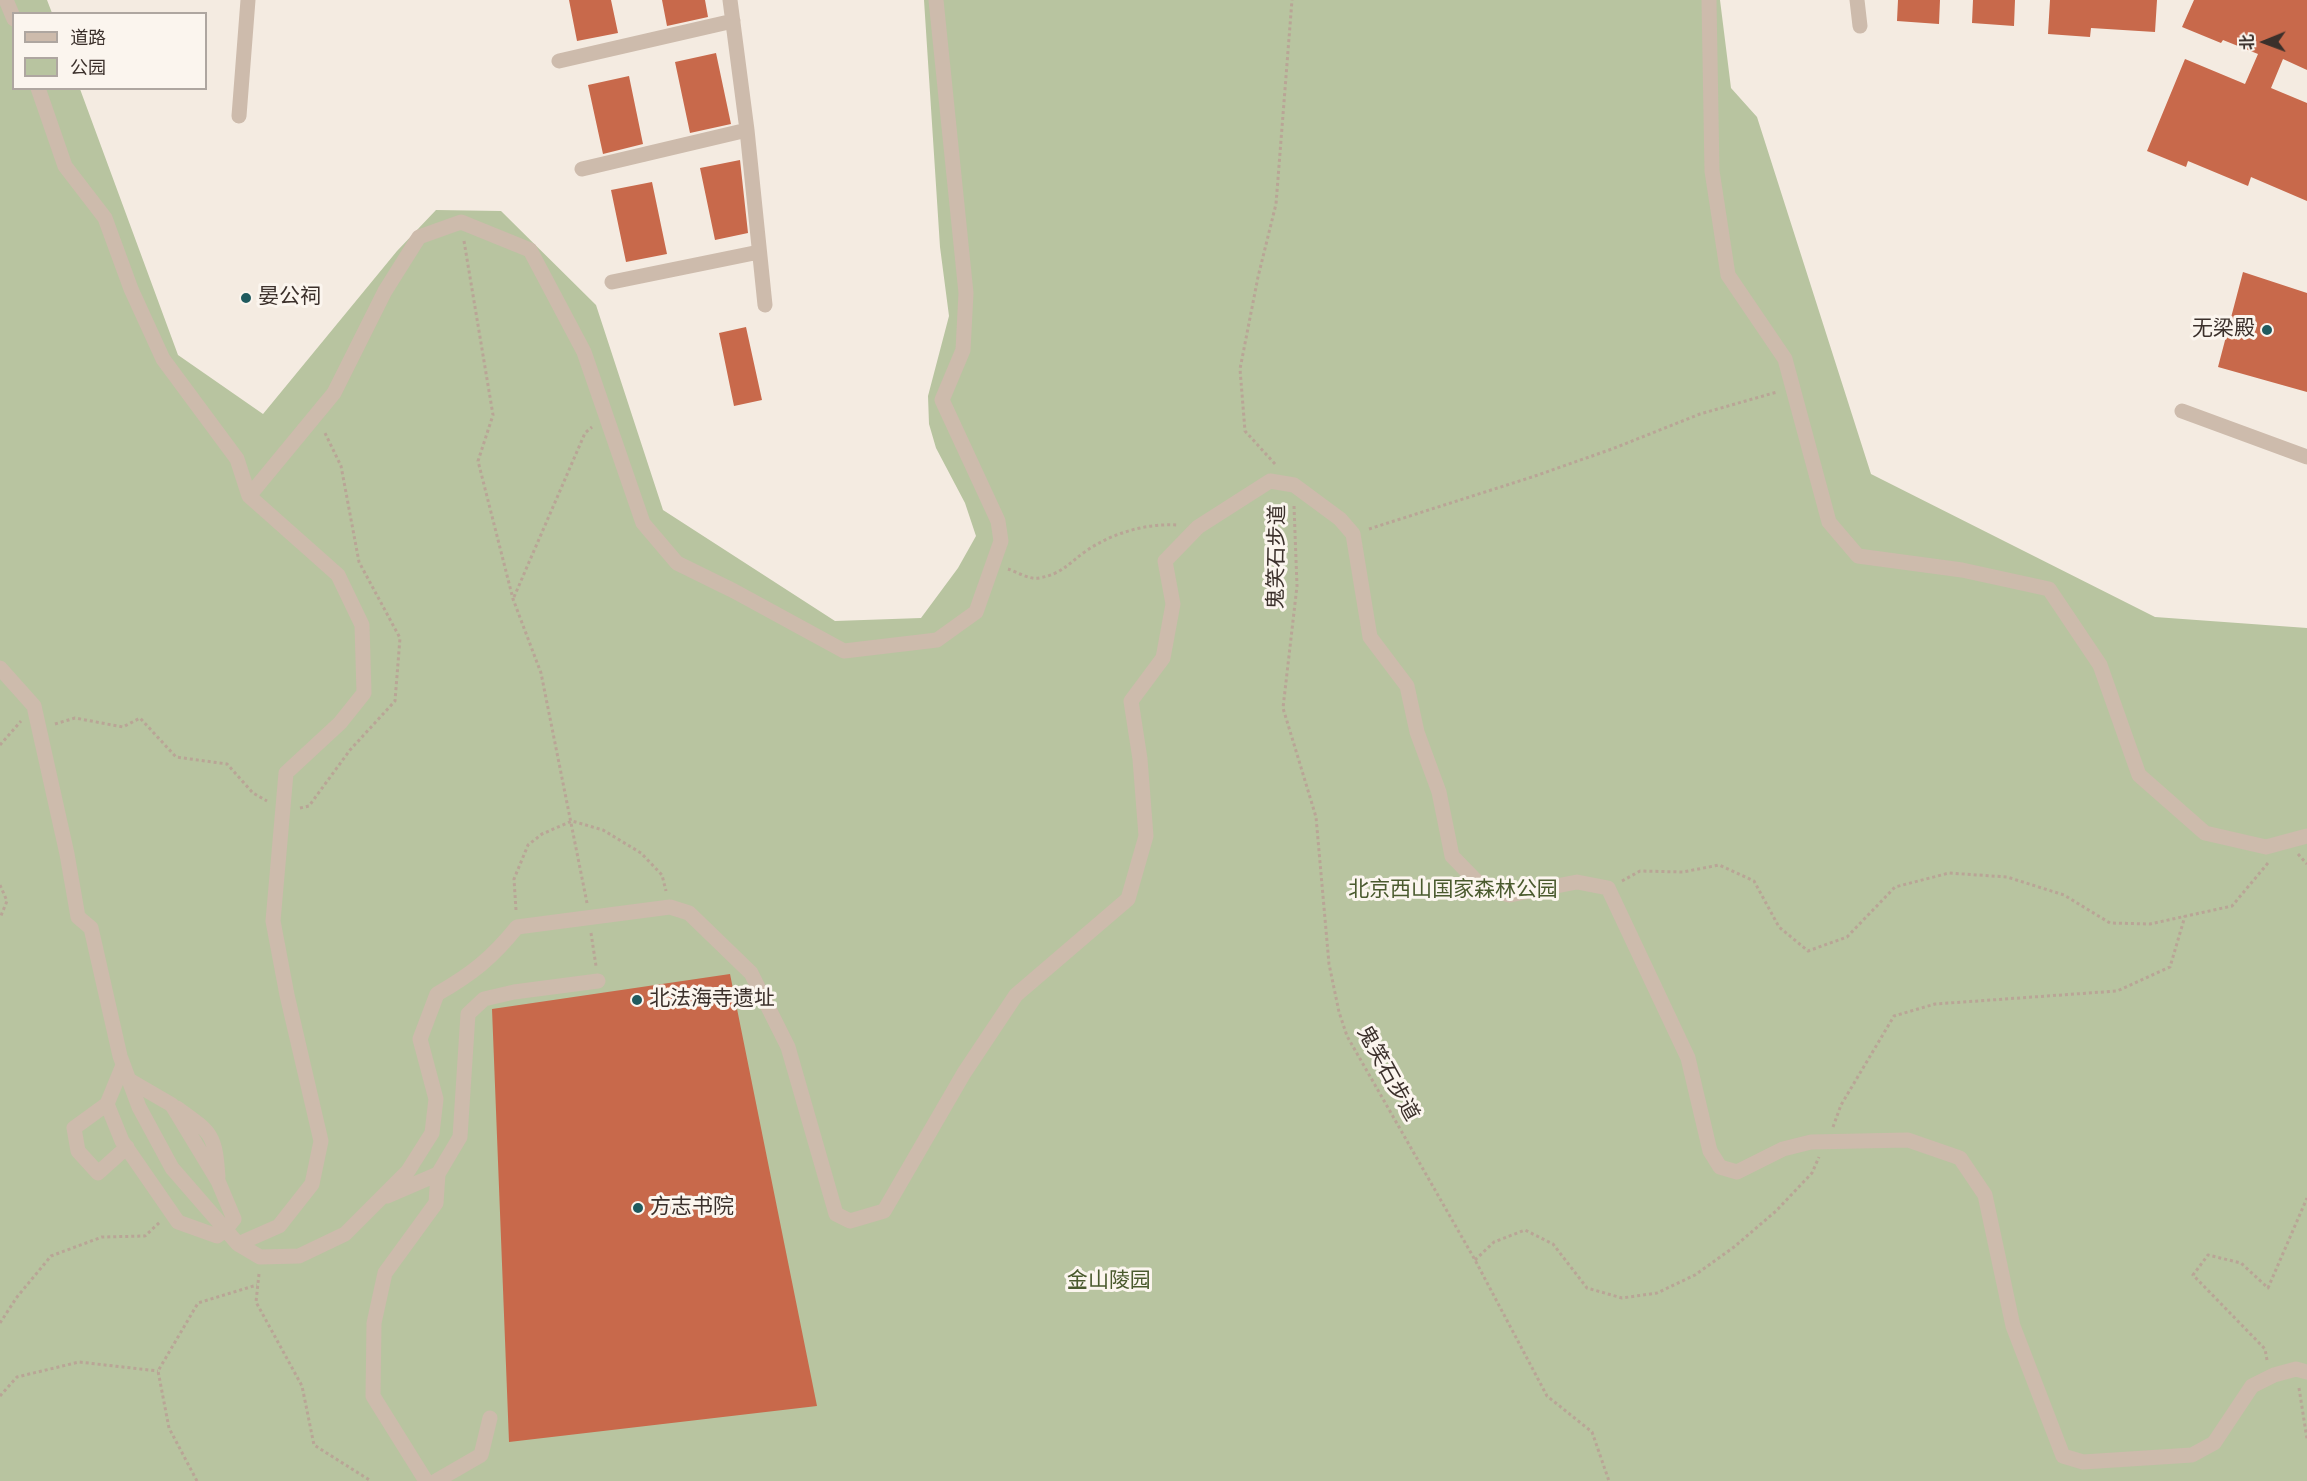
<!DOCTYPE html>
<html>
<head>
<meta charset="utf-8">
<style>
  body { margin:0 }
  #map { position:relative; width:2307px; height:1481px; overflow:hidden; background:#f4ebe1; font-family:"Titillium Web","Noto Sans SC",sans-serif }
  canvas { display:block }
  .legend { position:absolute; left:12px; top:12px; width:195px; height:78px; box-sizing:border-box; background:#fbf5ee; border:2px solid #aea6a0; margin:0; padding:8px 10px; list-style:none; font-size:18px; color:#3b302b }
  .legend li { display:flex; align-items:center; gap:12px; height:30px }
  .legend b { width:30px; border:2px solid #aea6a0 }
  .north { position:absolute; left:2235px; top:12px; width:60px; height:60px; -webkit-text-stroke:4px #fbf5ee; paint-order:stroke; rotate:269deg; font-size:16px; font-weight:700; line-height:24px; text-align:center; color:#3b302b }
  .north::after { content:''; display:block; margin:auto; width:21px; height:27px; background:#3b302b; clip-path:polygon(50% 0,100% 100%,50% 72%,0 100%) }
</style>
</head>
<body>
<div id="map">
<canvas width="2307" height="1481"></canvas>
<ul class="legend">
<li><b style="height:8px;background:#cdbbac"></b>道路</li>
<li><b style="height:16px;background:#b8c4a0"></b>公园</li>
</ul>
<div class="north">北</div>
</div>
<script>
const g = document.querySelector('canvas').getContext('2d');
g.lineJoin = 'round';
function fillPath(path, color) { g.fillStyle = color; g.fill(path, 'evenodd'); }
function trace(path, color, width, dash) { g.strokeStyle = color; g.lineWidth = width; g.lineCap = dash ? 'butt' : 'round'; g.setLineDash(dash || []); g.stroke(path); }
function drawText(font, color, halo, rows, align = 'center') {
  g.font = font + ' "Titillium Web","Noto Sans SC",sans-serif'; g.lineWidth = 6; g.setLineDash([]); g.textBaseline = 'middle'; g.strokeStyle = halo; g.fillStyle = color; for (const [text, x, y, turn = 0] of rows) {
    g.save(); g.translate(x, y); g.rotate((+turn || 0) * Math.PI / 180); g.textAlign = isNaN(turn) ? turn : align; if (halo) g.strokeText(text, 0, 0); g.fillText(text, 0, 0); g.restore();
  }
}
fillPath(new Path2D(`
  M0,0H47L52,13L14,14V88L80,89L178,355L263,414L397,251L436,210L501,211L596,305L663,510L835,621L921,618L958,568L976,536L965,503L936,448L929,424L928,396L949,316L940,247L924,0H1720L1731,88L1757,117L1871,474L2155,617L2307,628V1481H0Z`), '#b8c4a0');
fillPath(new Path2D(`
  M569,0H611L618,33L577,41Z
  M662,0H705L708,17L667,26Z
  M1898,0H1940L1939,24L1897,21Z
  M1973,0H2015L2014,26L1972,23Z
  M2050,0H2157L2155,32L2091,28L2090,37L2048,34Z
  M2194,0H2307V70L2283,59L2271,88L2307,103V201L2251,177L2248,186L2188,161L2186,167L2147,151L2185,59L2245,84L2258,54L2223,40L2221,43L2182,27Z
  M716,53L731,124L690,133L675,62Z
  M629,76L643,144L603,154L588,85Z
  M740,160L748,233L715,240L700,168Z
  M652,182L667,254L626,262L611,190Z
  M2243,272L2307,293V392L2218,367Z
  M746,327L762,400L734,406L719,333Z
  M730,974L817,1406L509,1442L492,1009Z`), '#c8694b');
trace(new Path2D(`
  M464,241L493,415L478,461L513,599L541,673L587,903
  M1275,464L1245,431L1240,369L1258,277L1276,204L1292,0
  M1294,506L1297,586L1283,708L1316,817L1329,964L1339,1012L1347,1036L1475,1260L1547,1396L1592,1432L1609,1481
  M1369,529L1532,477L1612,449L1700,414L1777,392
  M1008,569C1017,572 1030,580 1039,578C1062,574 1069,563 1086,551C1112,533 1147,523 1178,525
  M514,597L585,433L592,427
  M55,724L75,718L123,727L140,718L176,757L227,764L253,793L267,801
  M0,745L21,721
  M300,808L309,806L350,750L395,701L400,638L359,562L341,466L324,431
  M2298,854L2307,864
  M1622,881L1640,871L1683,872L1719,865L1754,881L1779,927L1808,951L1847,937L1895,887L1949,873L2007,877L2064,895L2110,923L2150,924L2232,906L2268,863
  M0,885L7,901L0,918
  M516,910L514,879L528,845L542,834L572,821L603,830L641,853L662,875L666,891
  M591,933L596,966
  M1833,1127L1841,1105L1894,1016L1935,1004L2117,991L2170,967L2185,916
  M1475,1260L1494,1242L1525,1230L1553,1244L1587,1288L1622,1298L1657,1293L1695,1275L1734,1247L1776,1211L1812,1173L1819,1157
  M259,1274L256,1302L302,1386L314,1445L371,1481
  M0,1323L17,1297L51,1256L102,1237L145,1236L160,1222
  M2267,1360L2265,1349L2193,1275L2208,1255L2241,1263L2268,1288L2307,1198
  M2299,1388L2307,1439
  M0,1396L17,1377L79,1362L158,1371
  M197,1481L169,1428L158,1371L198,1303L257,1285`), '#b9a596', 3, [3, 3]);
trace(new Path2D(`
  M6,0L14,19
  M730,0L747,130L765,305
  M1709,0L1712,171L1728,275L1785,359L1829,522L1858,556L1962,570L2049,589L2100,665L2139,775L2205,833L2266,847L2307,836
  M1857,0L1860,26
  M559,61L733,21
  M38,88L65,166L105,218L131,289L163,359L237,459L249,496
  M239,116L248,0
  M582,169L747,130
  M612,282L759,252
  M2182,411L2307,457
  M0,668L34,706L67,854L78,917L91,928L120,1056L139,1107L172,1168L238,1244L260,1257L299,1256L345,1234L408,1171L432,1133L436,1099L420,1039L437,994C472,974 492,958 517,927L670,907L689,913L751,973L788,1047L836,1214L850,1221L884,1211L964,1073L1016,995L1128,899L1146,836L1140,759L1131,701L1163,658L1173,604L1165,561L1198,527L1270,481L1294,485L1340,519L1353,534L1370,637L1407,686L1417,732L1439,792L1452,856L1484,889L1510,895L1577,882L1608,888L1688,1058L1710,1151L1720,1167L1737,1172L1783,1149L1811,1142L1908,1140L1960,1158L1985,1195L2013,1326L2063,1456L2083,1462L2192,1455L2214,1443L2252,1386L2274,1375L2296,1369L2307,1372
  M123,1065L107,1104L122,1141L178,1222L217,1236L225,1230L234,1219L218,1181L172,1105L129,1080
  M107,1104L74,1128L78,1151L98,1173L127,1147
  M177,1108C212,1133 215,1134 218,1177
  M387,1196L438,1174L460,1137L468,1014L484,999L514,992L598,981
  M238,1244L279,1226L312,1184L321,1141L287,995L273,921L286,773L340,723L364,693L362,625L338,575L249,496L334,393L385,291L419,237L461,222L530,250L584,352L643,523L677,563L734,591L844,651L937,640L976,612L1001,541L998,521L942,400L963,350L966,293L936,0
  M426,1481L373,1396L374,1323L385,1273L436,1203L438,1174
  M436,1481L481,1455L490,1418`), '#cdbbac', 15);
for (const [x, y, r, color] of [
  [246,298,6,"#1f5a5e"],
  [2267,330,6,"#1f5a5e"],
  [637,1000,6,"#1f5a5e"],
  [638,1208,6,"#1f5a5e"]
]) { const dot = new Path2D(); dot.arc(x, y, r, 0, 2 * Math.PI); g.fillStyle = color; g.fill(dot); trace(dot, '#fbf5ee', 2); }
drawText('21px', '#3b302b', '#fbf5ee', [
  ["晏公祠",258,298],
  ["无梁殿",2255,330,"right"],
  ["北法海寺遗址",649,1000],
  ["方志书院",650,1208]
], 'left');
drawText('21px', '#3b302b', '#fbf5ee', [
  ["鬼笑石步道",1278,557,-89],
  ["鬼笑石步道",1387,1074,61]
]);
drawText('21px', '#4a5a2e', '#fbf5ee', [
  ["北京西山国家森林公园",1453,891],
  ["金山陵园",1109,1282]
]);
</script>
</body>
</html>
